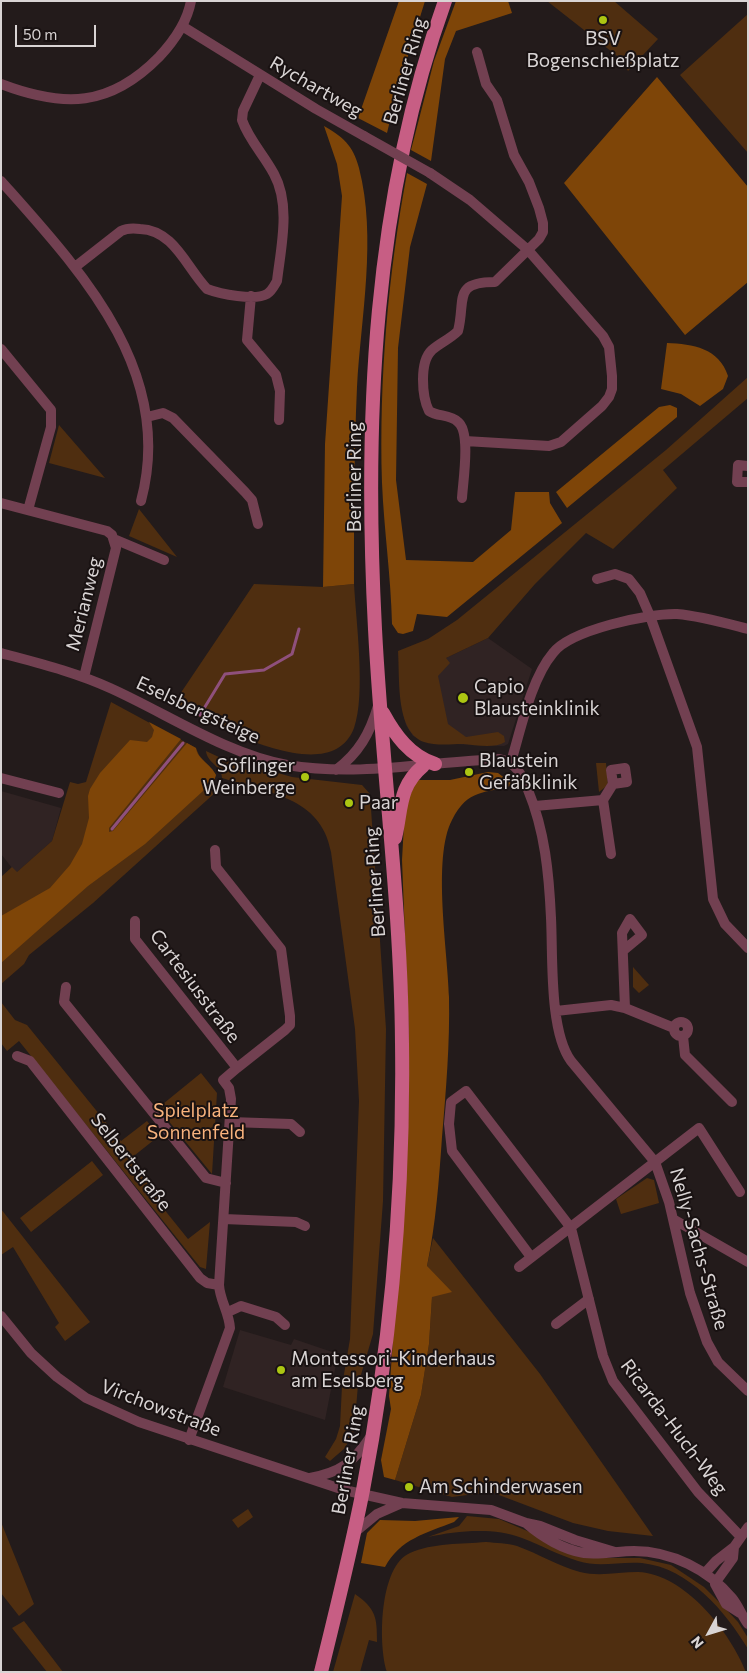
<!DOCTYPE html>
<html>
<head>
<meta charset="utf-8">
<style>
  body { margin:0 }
  #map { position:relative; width:749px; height:1673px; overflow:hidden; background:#231b1b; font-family:Commissioner,sans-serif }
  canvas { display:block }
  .frame { position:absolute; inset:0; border:2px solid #d9d4d4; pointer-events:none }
  .north { position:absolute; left:684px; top:1608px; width:50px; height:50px; -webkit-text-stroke:4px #191212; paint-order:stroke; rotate:231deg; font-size:14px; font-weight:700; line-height:20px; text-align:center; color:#d9d4d4 }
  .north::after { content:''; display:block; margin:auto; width:18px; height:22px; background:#d9d4d4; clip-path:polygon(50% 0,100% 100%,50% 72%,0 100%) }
  .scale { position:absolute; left:15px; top:25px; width:81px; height:22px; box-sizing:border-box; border:2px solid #d9d4d4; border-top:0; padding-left:6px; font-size:15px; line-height:18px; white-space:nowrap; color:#d9d4d4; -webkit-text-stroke:4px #191212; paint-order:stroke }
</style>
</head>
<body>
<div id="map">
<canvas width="749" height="1673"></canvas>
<div class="frame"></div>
<div class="north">N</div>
<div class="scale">50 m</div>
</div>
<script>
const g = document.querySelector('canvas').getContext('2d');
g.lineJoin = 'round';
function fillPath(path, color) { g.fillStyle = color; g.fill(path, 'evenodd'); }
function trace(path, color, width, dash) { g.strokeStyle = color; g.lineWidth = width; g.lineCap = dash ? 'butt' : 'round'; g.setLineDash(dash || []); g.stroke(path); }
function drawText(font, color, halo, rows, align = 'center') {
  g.font = font + ' Commissioner,sans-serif'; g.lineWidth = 4; g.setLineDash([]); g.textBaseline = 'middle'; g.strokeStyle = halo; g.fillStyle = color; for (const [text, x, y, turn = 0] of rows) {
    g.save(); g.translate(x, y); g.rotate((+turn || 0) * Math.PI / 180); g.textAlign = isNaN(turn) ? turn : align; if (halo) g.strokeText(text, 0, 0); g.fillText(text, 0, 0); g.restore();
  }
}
fillPath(new Path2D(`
  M488,638L532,669L508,744L504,746L431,743L413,736L406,725L403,713L398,651L446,658Z
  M1,791L61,808L52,841L16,873L1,854Z
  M240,1330L291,1345L294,1339L338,1354L325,1420L223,1387Z`), '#302323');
fillPath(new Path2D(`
  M547,1H614L658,39L628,71L621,59Z
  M748,14V153L680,75Z
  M748,377V398L663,470L677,488L613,549L586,533L535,584L488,638L446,658L450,663L438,676L448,724L466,737L498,732L504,736L505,742C494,749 475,745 463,744C451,744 436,746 424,742C395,732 400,677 398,651L428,639L457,620L666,450Z
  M59,425L105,478L49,463Z
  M139,509L177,557L129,536Z
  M254,584L323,587L354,584C356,621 366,695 354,728C330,792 209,722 174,703Z
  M111,702L196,748L199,755L216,775L214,781L208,787L217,791L93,903L29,955L24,964L1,984V877L12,867L17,872L52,841L70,782L78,784L86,782Z
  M206,751L253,773L264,769L292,777L362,785L370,794L386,1029L383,1201L373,1334L358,1385L354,1431L345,1448L330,1461L325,1457L336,1439L340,1426L342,1386L350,1339L359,1101L355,1029L331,852C321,796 267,793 222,778C222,766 207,763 206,751Z
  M596,763H606L608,785L599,792Z
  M633,967L649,985L639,993L633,987Z
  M1,1002L15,1020L27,1025L121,1141L147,1121L159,1136L130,1159L163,1200L159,1203L188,1239L210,1222L206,1269L200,1267L19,1041L7,1051L1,1043Z
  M201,1073L217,1093L212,1174L158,1108Z
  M92,1161L103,1175L31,1232L20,1218Z
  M647,1178L654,1180L659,1203L621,1214L616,1199Z
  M1,1209L90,1322L65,1341L55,1327L59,1323L13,1247L1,1255Z
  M433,1238L540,1374L653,1536L608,1531L573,1523L491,1492L452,1497L395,1480L421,1395L429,1344L432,1297L427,1266Z
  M248,1509L253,1517L238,1528L232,1520Z
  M467,1516L499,1519L591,1558H640L671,1565L704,1587L720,1603L738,1622L748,1638V1649C726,1612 689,1568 642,1563C620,1561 600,1568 578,1561C558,1555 541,1545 522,1538C493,1527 457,1531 428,1537L459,1526Z
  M1,1522L34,1604L19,1616L1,1593Z
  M486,1542C496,1543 507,1543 517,1546C539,1554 558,1566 580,1572C599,1577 619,1572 638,1572C685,1574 730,1632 746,1672H387C378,1645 379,1566 410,1553C432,1543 462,1544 486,1542Z
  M355,1594C376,1609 377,1617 377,1642L369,1640L360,1672H333Z
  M24,1621L63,1672H64H47L12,1628Z`), '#4f2e10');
fillPath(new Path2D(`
  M399,1H425L398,88L387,133L358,118Z
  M456,1H508L512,13L456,31L445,59L431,161L411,150L434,61Z
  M657,77L748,187V282L685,335L564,183Z
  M324,126C343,137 353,145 359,168C377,238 361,316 357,387C354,453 354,519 354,584L323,587L325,444L342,196L337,164Z
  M407,173L427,184L410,247L398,348L396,480L406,560L473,562L511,530L515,492H549L550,503L562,523L447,617L417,614L413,631L403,634L398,633L392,624C391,577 384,530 382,483C379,379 388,275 407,173Z
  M667,343C693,344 719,348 728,376L723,389L700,406L681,394L661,389Z
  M670,405L677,408V417L567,508L556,492L659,407Z
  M149,722L181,739L109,828V832L113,831L187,743L196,748C197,759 211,764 216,775L214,781L145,844L88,886L1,963V916L50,888L70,865L82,844L89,818L88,796L90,789L100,773L130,740L147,742L152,737L154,730Z
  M488,772L498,773L514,785C485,794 468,788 452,820C432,858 448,952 449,997C450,1043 446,1091 442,1137C439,1180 436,1223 427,1266L452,1292L432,1297L429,1344L421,1395L395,1480L384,1477L381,1460L391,1409L389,1396L408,1128L409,1038L402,860L405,806L416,782L419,780H450Z
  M459,1517L454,1522C426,1533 400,1539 385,1567L361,1563L367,1533L380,1520L415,1521Z`), '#7e4508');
trace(new Path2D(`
  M200,715L225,674L264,670L292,654L299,629
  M112,829L183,743`), '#8f507c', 3);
trace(new Path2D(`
  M182,26L316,109L364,136
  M1,84C64,108 110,107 159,57C174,41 187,23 191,1
  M430,173L470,200L528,250L603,336L609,347L612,376V389L609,397L602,406L561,442L549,446L465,441
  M1,181C80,270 176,371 141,501
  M75,267L121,231C127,228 132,228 140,229C174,230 186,267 207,289C220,294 255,301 267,294C272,291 274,286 277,281C281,247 291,205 274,174C264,155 249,140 242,120L243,111L260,75
  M251,296L247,340L276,375L280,391L279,420
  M1,349L51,410V427L28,510
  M147,417L163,413L173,418L245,492L252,500L258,524
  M748,466L738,465L737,482H748
  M462,498C463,481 471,432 458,422C450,414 438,417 429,411C422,397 419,362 432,350C440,343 450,339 458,331C466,300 452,282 495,282L539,239L543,232V223L539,208L529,182L514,155L497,100L486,84L477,52
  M1,503L107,531L112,535L116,548L84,677
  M114,539L164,560
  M597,579L615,574L629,579L640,593L650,616L697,747L713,899L725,924L748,948
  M1,653C38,663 75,672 110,688C166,713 226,754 287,765C358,777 428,762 499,759C516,762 522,775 528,790C545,831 549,874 551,918C553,956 549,1031 571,1061L655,1162L669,1202L690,1293L707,1342L718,1362L748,1391
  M511,762C521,729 531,679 553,653C570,630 649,613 677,614C701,616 725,623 748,629
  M336,770C359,753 370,733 378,706
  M1,778L59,793
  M603,800L611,854
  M535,806L603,800L613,784L611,770L625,768L627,782L613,784
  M215,850L216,867L281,949L290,1016V1025L285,1030L237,1068
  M135,921V939L237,1068L223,1080L229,1088L231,1099L219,1285C220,1301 229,1312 230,1328L189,1440
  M624,950L642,935L630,919L622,933L625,1008
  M66,987L64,1002L206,1178L226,1183
  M556,1011L611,1005L625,1008L674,1028
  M674 1029a7 7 0 1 1 14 0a7 7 0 1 1-14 0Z
  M683,1036L685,1055L732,1102
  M17,1056L30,1061L200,1278L207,1283L219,1285
  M230,1122L291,1124L300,1132
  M224,1219L296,1222L305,1226
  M673,1219L748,1262
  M531,1257L452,1151L449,1124L451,1102L466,1091L571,1228L603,1356L613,1381L698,1492L741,1537
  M519,1267L699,1128L740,1192
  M228,1312L241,1306L276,1317L285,1325
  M1,1316L31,1353L57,1377L86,1398L139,1422L344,1490L402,1503L491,1510L526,1523L540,1526L575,1540L615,1552
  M556,1324L589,1299
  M310,1478C341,1472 353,1463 371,1436
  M527,1524C542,1537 564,1550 584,1553C601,1555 618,1551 634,1551C671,1551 709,1570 732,1598C738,1605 742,1616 748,1624
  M354,1533L377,1514L402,1503
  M705,1573L716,1561L734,1547L748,1527
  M715,1583L733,1558L734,1547
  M715,1584L726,1604L740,1613`), '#724051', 10);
trace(new Path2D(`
  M383,713C395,735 410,756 435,764
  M395,838C402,809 398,787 423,766
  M321,1672C336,1611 351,1551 363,1490C391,1344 404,1192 402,1043C401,905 382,767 375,629C364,419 373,201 445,1`), '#c75e84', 14);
trace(new Path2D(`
  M364,136L430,173`), '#724051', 10);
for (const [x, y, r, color] of [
  [603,20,5,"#acc612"],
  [463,698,6,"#acc612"],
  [469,772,5,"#acc612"],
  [305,777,5,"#acc612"],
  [349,803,5,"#acc612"],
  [281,1370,5,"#acc612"],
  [409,1487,5,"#acc612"]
]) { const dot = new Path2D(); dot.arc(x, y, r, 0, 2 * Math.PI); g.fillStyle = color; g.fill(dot); trace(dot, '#191212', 2); }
drawText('19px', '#d9d4d4', '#191212', [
  ["BSV",603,39,"center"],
  ["Bogenschießplatz",603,61,"center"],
  ["Capio",474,687],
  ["Blausteinklinik",474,709],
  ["Blaustein",479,761],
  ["Gefäßklinik",479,783],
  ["Söflinger",295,766,"right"],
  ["Weinberge",295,788,"right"],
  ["Paar",359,803],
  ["Montessori-Kinderhaus",291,1359],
  ["am Eselsberg",291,1381],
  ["Am Schinderwasen",419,1487]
], 'left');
drawText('19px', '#d9d4d4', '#191212', [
  ["Berliner Ring",405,71,-74],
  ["Rychartweg",316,87,30],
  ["Berliner Ring",355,477,-90],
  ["Merianweg",84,604,-76],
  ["Eselsbergsteige",198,710,25],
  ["Berliner Ring",375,882,-94],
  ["Cartesiusstraße",195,986,53],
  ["Selbertstraße",131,1162,52],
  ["Nelly-Sachs-Straße",699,1249,74],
  ["Virchowstraße",161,1408,21],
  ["Ricarda-Huch-Weg",674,1427,53],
  ["Berliner Ring",348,1460,-80]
]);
drawText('19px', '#f8b37d', '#191212', [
  ["Spielplatz",196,1111],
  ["Sonnenfeld",196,1133]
]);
</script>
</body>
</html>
